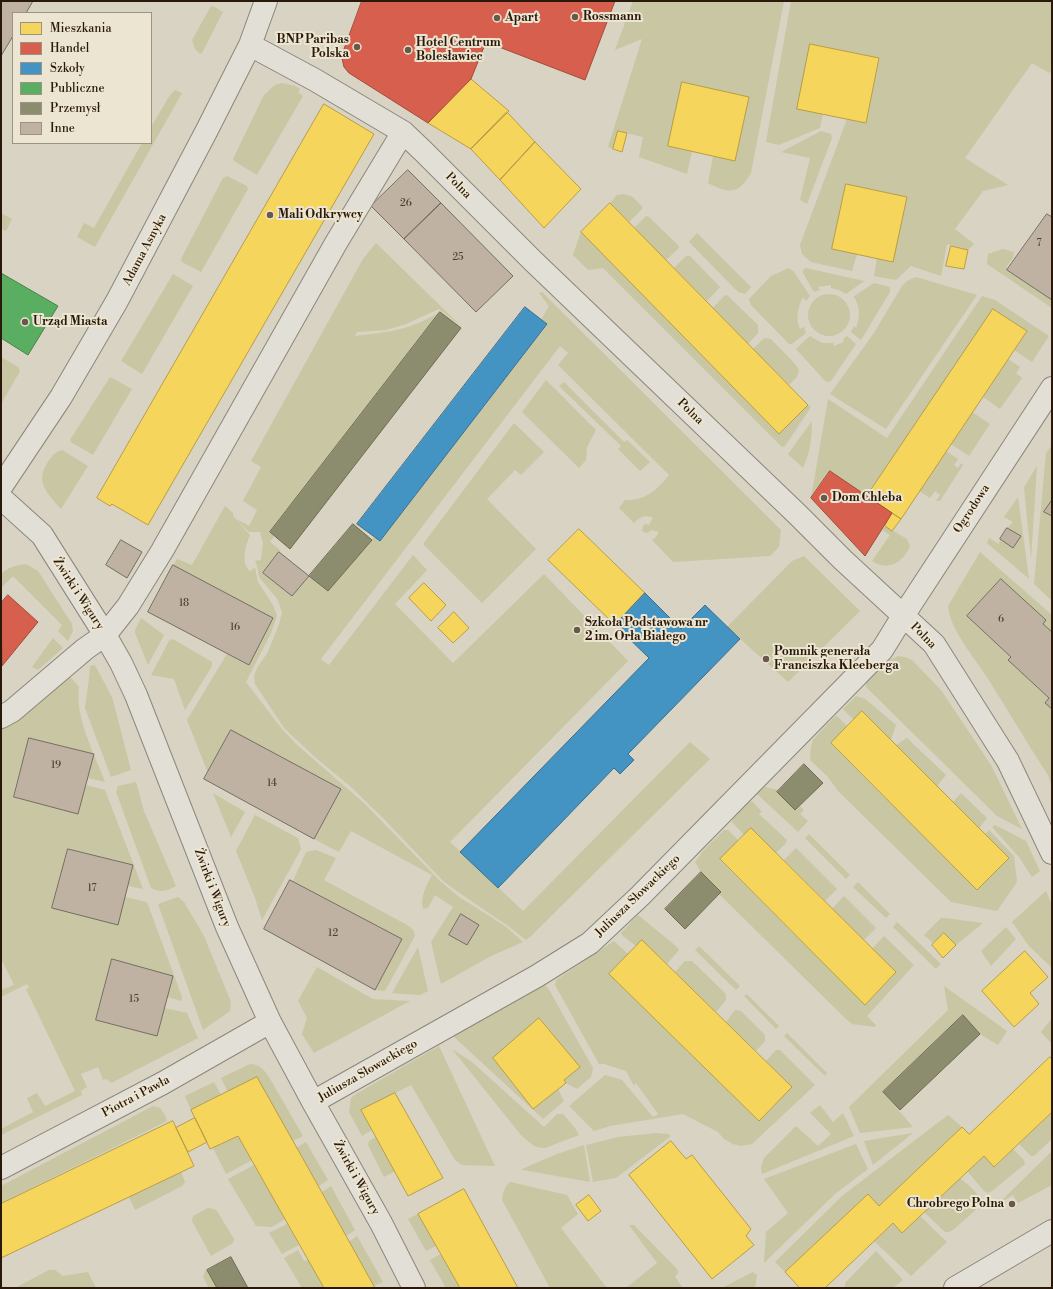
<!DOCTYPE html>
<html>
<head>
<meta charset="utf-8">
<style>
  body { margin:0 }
  #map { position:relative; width:1053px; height:1289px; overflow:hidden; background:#d8d3c2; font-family:"Libre Bodoni",serif }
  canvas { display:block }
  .frame { position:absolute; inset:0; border:2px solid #2a190a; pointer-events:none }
  .legend { position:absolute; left:12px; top:12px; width:140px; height:132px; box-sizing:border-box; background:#ece5d2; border:1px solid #9e9382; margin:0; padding:5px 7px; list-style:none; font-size:12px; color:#2a190a }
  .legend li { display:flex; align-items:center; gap:8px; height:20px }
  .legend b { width:20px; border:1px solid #9e9382 }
</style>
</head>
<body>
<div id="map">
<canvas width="1053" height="1289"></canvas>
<div class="frame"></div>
<ul class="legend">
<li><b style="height:11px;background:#f6d55c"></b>Mieszkania</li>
<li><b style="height:11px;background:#d6604d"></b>Handel</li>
<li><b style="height:11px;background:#4393c3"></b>Szkoły</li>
<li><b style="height:11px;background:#5aae61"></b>Publiczne</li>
<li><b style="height:11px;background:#8c8c6e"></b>Przemysł</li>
<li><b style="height:11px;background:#c0b2a3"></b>Inne</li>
</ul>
</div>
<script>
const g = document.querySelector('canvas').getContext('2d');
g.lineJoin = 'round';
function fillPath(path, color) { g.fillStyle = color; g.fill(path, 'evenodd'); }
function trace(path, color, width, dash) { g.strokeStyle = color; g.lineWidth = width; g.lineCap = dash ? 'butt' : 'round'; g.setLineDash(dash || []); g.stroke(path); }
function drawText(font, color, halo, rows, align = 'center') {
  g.font = font + ' "Libre Bodoni",serif'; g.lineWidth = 4; g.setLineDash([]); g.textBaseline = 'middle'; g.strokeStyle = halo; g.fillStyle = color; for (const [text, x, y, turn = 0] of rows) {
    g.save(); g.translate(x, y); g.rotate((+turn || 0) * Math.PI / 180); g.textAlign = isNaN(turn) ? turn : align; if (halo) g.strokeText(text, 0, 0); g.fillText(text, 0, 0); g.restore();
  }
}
fillPath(new Path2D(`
  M633,1H784L751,173C738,195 730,194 708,183L713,156L692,151L687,174L639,157L643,137L618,131L613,149L608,147L642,39L615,50Z
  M791,1H1052V69L1049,73L1032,63L965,158L1008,185L983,191L955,229L974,244L968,250L947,244L941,276L911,266L896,280L874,276L877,258L907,197L846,184L832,248L857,254L852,271L811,262L802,254L800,245L847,119L866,123L879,58L810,44L823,114L820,128L779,145L766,142Z
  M211,6L215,7L223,12L202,53L200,54L195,49L192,40Z
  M282,83L295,86L300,89L298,92L303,96L257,175L234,161L233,159L264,95L275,85Z
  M175,90L182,93L95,247L77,237L84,223L94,228L142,143H151V127L170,95Z
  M821,131L831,134L832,138L807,204L800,200L810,158L781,152Z
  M227,176L247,186L248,189L201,272L182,262L181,260L182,257L223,178Z
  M624,194L633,197L643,208L629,222L610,203L617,195Z
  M1,213L12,219L6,231L1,228Z
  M646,216L649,217L678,245L679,248L666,260L634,228Z
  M581,231L779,433L808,405L811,407L785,446L782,447L603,268L588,270L573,255Z
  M697,233L751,287L745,294L738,292L689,242Z
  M376,243L461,326L439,309L406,324L386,330L357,332L355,336C390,332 410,330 440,312L270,532L274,536L270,542L280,550L263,573L292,596L309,576L328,591L374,537L380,541L547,325L541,320L549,306L539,293L542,292L781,530L779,547L770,556L673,562L652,540L655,538L659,532L651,530L649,532L646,533L642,531L643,526L645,524L649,525L653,518C645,514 640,517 634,523L619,508L625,500C645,501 657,490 669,475L558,365L568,353L560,346L321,659L329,665L413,555L427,570L395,604L453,663L544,574L628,661L450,842L523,911L690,742L710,759L531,936L526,940L508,926L461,894L443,881L383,818L351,787L315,757L284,728L255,684L254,676L257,668L268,652L279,624L282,613L278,600L259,577L257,565L255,561L261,560L263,543L260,532H249L236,519L249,526L257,510L243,501L261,467L251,461L363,259Z
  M1003,249L1014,252L1013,258L1007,266V270L1052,300V308L987,264L988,254Z
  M686,256H690L720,287L707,301L674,268Z
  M789,268L794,272L810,296L806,301L803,297C798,307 795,319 800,329L804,327L806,333L792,344H789L751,305L749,299L771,276Z
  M806,268L864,281L846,294L839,290L831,288V285L818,287L820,290L814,292L803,273V270Z
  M173,274L193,286L142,374L121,361Z
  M916,277L977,295L886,429L830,394L874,333L902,286L907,281Z
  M874,283L890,287V292L861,340L851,332L854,326L856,328C860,317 860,308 855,298L853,297Z
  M808 315a21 21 0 1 1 42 0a21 21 0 1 1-42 0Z
  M727,295L758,325V333L748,344L713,308L724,296Z
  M982,296L995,300L1049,336L1032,362L1014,350L1027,331L993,309L867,496L830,471L811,498L828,399L887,438Z
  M810,336L822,343H833L834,346L844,342L843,339L847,336L856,344L831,381L826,382L796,349Z
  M764,338L771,339L796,365L799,370L797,377L789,385L753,349Z
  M1,357L18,367L20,371L1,404Z
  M1008,359L1020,367L1016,373L1022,378L1000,409L983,397Z
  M110,377L132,389L93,455L71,442L70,440Z
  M546,380L596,430L587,447L586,460L579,468L522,412Z
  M564,382L624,442L627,440L650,462L640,471L618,449L621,446L559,386Z
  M972,412L990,424L969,456L951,444Z
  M812,421C812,438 810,453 803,468L788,454Z
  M514,423L544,452L521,475L515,470L487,499L536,549L482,603L423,544Z
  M1052,445V500L1045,512L1052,516V601L1034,584L1046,453Z
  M62,450L88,466L61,509C48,494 34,482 48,462C52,456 55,452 62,450Z
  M946,451L958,459L954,465L958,468L961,463L963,465L940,501H936L940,495L935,491L930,498L919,491Z
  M1037,466L1031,559L1024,487Z
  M1018,497L1029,579L987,543L989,538L999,544L1000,539L1014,547L1021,536L1007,528L1013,522L1004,517Z
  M225,506L233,513V516L250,535C246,544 240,564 250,571L255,568L258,582L273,605L277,616L271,633L246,682L282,729L296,744L365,804L440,881L459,897L505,926L523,942L491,956L441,984L431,942L453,907L435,895L428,908L423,909C420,896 426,887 432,875L351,831L339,852L314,839L341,789L231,730L208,773L187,720L227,654L249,665L273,618L173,565L177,559L192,565ZM461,914L479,925L467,945L449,935Z
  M885,526L907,539L910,546C904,562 887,572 872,561L890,535L882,530Z
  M980,552L1052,615V632L1043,624L1046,620L1001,579L967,616L1011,657L1008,660L1049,698L1045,703L1052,709V787L1048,775C1028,745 1010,713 990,682C977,660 950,631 948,606Z
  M804,556L860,611L788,682L727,627L792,561Z
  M26,564L38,571L72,624L73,631L68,641L58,631L62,625L14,577H12L1,588V574C9,567 16,565 26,564Z
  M141,618L164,635L148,665L135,633V630Z
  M53,638L63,648L38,670L32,667Z
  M173,639L212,662V666L185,710L174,679L151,675L169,641Z
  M898,656L905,657L912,660L941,690L991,765L1022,829L997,816L866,687V683L890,660Z
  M94,665L96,667L112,697L131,770L111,777L85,708L89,679L90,666Z
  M66,672L79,687C75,719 94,752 105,782L88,778L93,754L29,738L14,797L78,814L86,785L105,790L143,889L128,886L133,865L68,849L52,908L125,897L147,902L182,997V1001L167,997L173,976L112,959L96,1020L157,1036L164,1008L187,1013L198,1038L111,1083L107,1079L103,1080L98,1067L81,1074L87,1087L81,1091L82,1095L1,1135V1129L33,1112L27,1098L37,1093L45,1106L75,1091L26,989L29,988L27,984L1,997V990L14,985L3,962L1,963V729Z
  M856,696L865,699L896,725L891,740L862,711L854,720L843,709Z
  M837,716L847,726L831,744L977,889L1009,858L985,834L989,830L1014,856L1017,882L997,911L951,902L838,791L828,777L810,760L811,746L813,740L834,717Z
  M907,738L946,775L937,786L896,745Z
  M136,782L144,811L176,886C167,891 161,893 151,888L118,797L116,792L118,786Z
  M765,787L779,790L777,792L795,810L800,806L804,810L800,814L808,821L798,832L756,793Z
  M213,793L245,812L231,837Z
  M961,793L987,818L979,828L953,802Z
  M752,801L762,812L759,814L787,840L786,843L776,853L744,835L732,822C734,812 743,805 752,801Z
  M255,815L298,838L301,849L262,920L255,898L236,851Z
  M995,825L1026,841L1040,871L1032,877L1019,857L992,827Z
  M724,830H728L739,841L720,860L865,1005L896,972L872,949L884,936L914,965L867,1016L876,1025L875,1027L852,1024L846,1019L719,894L701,872L695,862L703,851Z
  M809,834L850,875L846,879L805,838Z
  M796,848L837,889L825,901L784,860Z
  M316,850L336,858L324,880L409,926L414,931L415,936L385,991L375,990L402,939L293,881L306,852Z
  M858,882L890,914L886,918L853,887Z
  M1046,891L1052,905V972V968L1029,946L1012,922Z
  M844,896L876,928L864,940L832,909Z
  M178,897L184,902L204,936L231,1002L230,1011L203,1030L158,904Z
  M638,915L676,946L679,950L667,964L642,940L636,946L623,936L621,933Z
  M941,918H945L983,923L956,945L944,933L933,943L924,935Z
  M897,922L941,964L936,969L893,927Z
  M1006,927L1016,939L991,966L981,951Z
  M614,941L628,954L609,974L759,1121L792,1087L766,1061L776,1050H780L815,1085L752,1144L741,1146L733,1144L724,1139L718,1132L683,1114L610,1126L594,1131L569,1106L605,1075L622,1080L653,1117L658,1114L636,1083L634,1086L626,1071L604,1064H599L555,985L556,980Z
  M699,946L740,986L736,990L695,950Z
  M418,947L428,991L420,995L392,993Z
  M685,961H692L726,994V1000L716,1012L675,972Z
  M317,967L373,999L410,1001L314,1053L302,1034L307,1018L298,1001Z
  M545,985L548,988L593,1068L591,1077L577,1089L566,1083L564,1080L579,1067L540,1018L493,1058L533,1109L558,1089L564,1101L543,1119L453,1036Z
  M944,986L1007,1031L998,1045L980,1034L963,1016L883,1092L913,1127L860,1133L849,1107L948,1010Z
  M747,994L779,1026L776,1029L744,996Z
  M735,1010L741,1011L765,1035V1041L756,1051L726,1022Z
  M1052,1018V1044L1041,1032Z
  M787,1033L827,1073L825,1076L784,1036Z
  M439,1046L495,1166L462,1165L455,1160L411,1085L362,1110L372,1130L362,1136L349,1112L351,1098L356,1094Z
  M452,1049L472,1062L544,1127L557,1114H563L575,1128L579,1135L545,1148C535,1149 528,1141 521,1135Z
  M250,1064C261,1065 263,1069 269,1077L303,1136L293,1141L228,1092L221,1078Z
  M214,1082L221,1095L191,1110L185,1096Z
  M820,1105L833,1122L843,1113L854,1136L762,1174L761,1168L764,1158L796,1126L818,1146L831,1134L810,1113Z
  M153,1106L160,1108L165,1115L167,1121L1,1203V1186Z
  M1052,1112V1139L1034,1156H1031L1019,1144Z
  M948,1115L962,1127L879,1206L868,1194L785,1272L775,1262L842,1196Z
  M657,1133L668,1134L671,1136L616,1178L593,1182L586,1145L618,1137Z
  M913,1133L873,1165L864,1141Z
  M238,1136L252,1160L226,1174L213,1148Z
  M376,1137L395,1171L384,1177L368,1145L369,1141Z
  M306,1142L328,1180L319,1186L296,1148Z
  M856,1144L868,1169L836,1193L764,1263L766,1232L788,1213L764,1179Z
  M584,1145L590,1182L523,1170L522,1169L557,1154Z
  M1013,1149L1024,1160L1025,1164L992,1191L988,1193L985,1192L967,1171L984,1156L995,1167Z
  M1052,1151V1185L1018,1203L1013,1195L999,1203Z
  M254,1165L285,1219L272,1227L256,1226L228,1179Z
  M181,1172L185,1182L182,1186L135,1210L129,1197Z
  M960,1178C969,1186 984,1195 978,1208L953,1230L949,1232H945L924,1212Z
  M510,1182L567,1195L578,1214L561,1228L607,1288H550L502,1200C503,1193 504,1187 510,1182Z
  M331,1186L355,1230L346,1236L322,1192Z
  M208,1208L214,1209L217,1211L234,1239L233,1243L211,1256L192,1221L193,1216Z
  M418,1214L436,1246L426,1251L408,1219Z
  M920,1216L947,1242L911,1276L874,1241L893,1223L902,1233Z
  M287,1224L299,1245L282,1254L269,1233Z
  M629,1225H634L677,1269L678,1273L675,1277L683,1288H626L657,1263Z
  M357,1236L383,1282L374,1286L349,1242Z
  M298,1250L304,1261L308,1260L324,1288H302L284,1258Z
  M876,1251L903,1280L893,1288H845V1283Z
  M441,1254L460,1288H446L430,1260Z
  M49,1270H55L63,1276L88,1272L96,1288H15Z
  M207,1270L217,1288H209L203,1277L205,1271Z
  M753,1272L757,1275L755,1288H722Z`), '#c8c6a3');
const homes = new Path2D(`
  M810,44L879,58L866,123L797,109Z
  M471,79L509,111L471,149L428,123Z
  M682,82L749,97L735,161L668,146Z
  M324,104L374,134L148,525L112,504L110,506L97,498Z
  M507,112L535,142L500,180L471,149Z
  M618,131L627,133L622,152L613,149Z
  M535,142L581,189L544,228L500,180Z
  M846,184L907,197L893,262L832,249Z
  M610,203L808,405L779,434L581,232Z
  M951,246L968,250L964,269L946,266Z
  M993,309L1027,331L901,519L867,496Z
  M892,513L901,519L892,531L885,526Z
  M579,529L645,593L615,625L548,560Z
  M424,583L446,605L431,621L409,598Z
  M454,612L469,628L453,643L438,628Z
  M862,711L1009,858L977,890L831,743Z
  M751,828L896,972L865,1005L720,859Z
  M944,933L956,945L943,958L932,945Z
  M642,940L792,1087L759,1121L609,974Z
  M1025,951L1048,977L1030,993L1039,1004L1014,1027L982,991Z
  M539,1018L580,1067L564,1080L566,1083L533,1109L493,1058Z
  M1050,1057L1052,1059V1112L994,1167L984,1156L902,1233L893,1223L825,1288H800L785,1272L868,1194L879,1206L962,1127L969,1134Z
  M257,1077L320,1189L375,1288H324L238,1136L210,1149L191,1110Z
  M395,1093L443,1178L408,1196L361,1110Z
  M195,1118L207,1142L188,1152L176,1128Z
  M173,1121L194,1166L1,1258V1204Z
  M671,1141L686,1159L692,1155L751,1229L746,1236L754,1245L712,1279L629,1175Z
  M464,1189L518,1288H460L418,1214Z
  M589,1195L601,1211L588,1221L576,1205Z`);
fillPath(homes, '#f6d55c');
trace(homes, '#b99d43', 1);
const shops = new Path2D(`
  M362,1H615L585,80L486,42L471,79L428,123L349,73L344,67L342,58L343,52Z
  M830,471L892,513L865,556L811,498Z
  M8,595L38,622L2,666L1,603Z`);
fillPath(shops, '#d6604d');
trace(shops, '#a24b39', 1);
const schools = new Path2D(`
  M525,307L547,324L380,541L357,524Z
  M645,593L681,629L705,605L740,639L628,754L634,760L620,774L614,768L498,888L460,852L649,658L615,625Z`);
fillPath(schools, '#4393c3');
trace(schools, '#3c6e8c', 1);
const public = new Path2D(`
  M1,273L58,306L28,355L1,338Z`);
fillPath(public, '#5aae61');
trace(public, '#4c8147', 1);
const industry = new Path2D(`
  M440,312L461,328L290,549L270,532Z
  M353,524L372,540L328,591L309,576Z
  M804,764L823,783L795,810L777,792Z
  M701,872L721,892L685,929L665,909Z
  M963,1015L980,1034L900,1110L883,1092Z
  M231,1257L248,1288H217L207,1270Z`);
fillPath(industry, '#8c8c6e');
trace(industry, '#6f6a50', 1);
const building = new Path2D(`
  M1,1H33L26,13H13V36L1,56Z
  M408,170L441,203L404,239L371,206Z
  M441,203L513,276L476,312L404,239Z
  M1047,214L1052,217V300L1007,270Z
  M1052,500V516L1044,512Z
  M1007,528L1021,536L1013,548L1000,539Z
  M121,540L142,552L127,578L106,565Z
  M279,552L309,576L292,596L263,573Z
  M173,565L273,618L249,665L148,612Z
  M1001,579L1046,620L1043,624L1052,632V709L1045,703L1049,698L1008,660L1011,657L967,616Z
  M231,730L341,789L314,839L204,779Z
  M29,738L94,754L78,814L14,797Z
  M68,849L133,865L118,925L52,908Z
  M290,880L402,939L375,990L264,929Z
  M461,914L479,925L467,945L449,935Z
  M112,959L173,976L157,1036L96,1020Z`);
fillPath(building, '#c0b2a3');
trace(building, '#736d62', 1);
const minor = new Path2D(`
  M250,45L315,80L403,132L423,151L533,261L797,514L843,560L934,644L1008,761L1052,853
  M1,487L61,397L117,301L207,130L250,45L266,1
  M1,498L42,535L105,635L121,663L136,695L227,927L270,1022L313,1102L381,1223L414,1288
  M1,717L12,711L85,649L105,635L128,606L162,551L336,243L403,132
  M313,1102L537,976L590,943L640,896L882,650L903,616L1052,388
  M1,1168L163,1083L270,1022
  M955,1288L1052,1231`);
trace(minor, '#8c867b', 24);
trace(minor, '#e2dfd6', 22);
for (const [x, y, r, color] of [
  [575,17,4,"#675a4a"],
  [497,18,4,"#675a4a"],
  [357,47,4,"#675a4a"],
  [408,50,4,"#675a4a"],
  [270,215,4,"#675a4a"],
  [25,322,4,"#675a4a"],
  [824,498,4,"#675a4a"],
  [577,630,4,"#675a4a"],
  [766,659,4,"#675a4a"],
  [1012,1204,4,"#675a4a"]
]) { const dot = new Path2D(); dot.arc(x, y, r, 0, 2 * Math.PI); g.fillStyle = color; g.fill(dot); trace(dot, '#ece5d2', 1.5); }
drawText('10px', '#503f30', null, [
  ["26",406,204],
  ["7",1039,244],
  ["25",458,258],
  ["18",184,604],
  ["6",1001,620],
  ["16",235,628],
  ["19",56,766],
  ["14",272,784],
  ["17",92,889],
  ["12",333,934],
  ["15",134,1000]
]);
drawText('bold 12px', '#2a190a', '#ece5d2', [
  ["Rossmann",583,17],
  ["Apart",505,18],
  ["BNP Paribas",349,40,"right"],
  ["Polska",349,54,"right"],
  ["Hotel Centrum",416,43],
  ["Bolesławiec",416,57],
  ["Mali Odkrywcy",278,215],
  ["Urząd Miasta",33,322],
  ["Dom Chleba",832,498],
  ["Szkoła Podstawowa nr",585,623],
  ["2 im. Orła Białego",585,637],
  ["Pomnik generała",774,652],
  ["Franciszka Kleeberga",774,666],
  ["Chrobrego Polna",1004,1204,"right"]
], 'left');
drawText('12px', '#2a190a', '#ece5d2', [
  ["Polna",458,186,45],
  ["Adama Asnyka",145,250,-62],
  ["Polna",690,412,44],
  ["Ogrodowa",972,509,-57],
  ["Żwirki i Wigury",78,594,57],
  ["Polna",923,636,45],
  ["Żwirki i Wigury",212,888,69],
  ["Juliusza Słowackiego",638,896,-44],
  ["Juliusza Słowackiego",368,1071,-30],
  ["Piotra i Pawła",136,1097,-28],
  ["Żwirki i Wigury",356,1178,61]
]);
</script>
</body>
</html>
